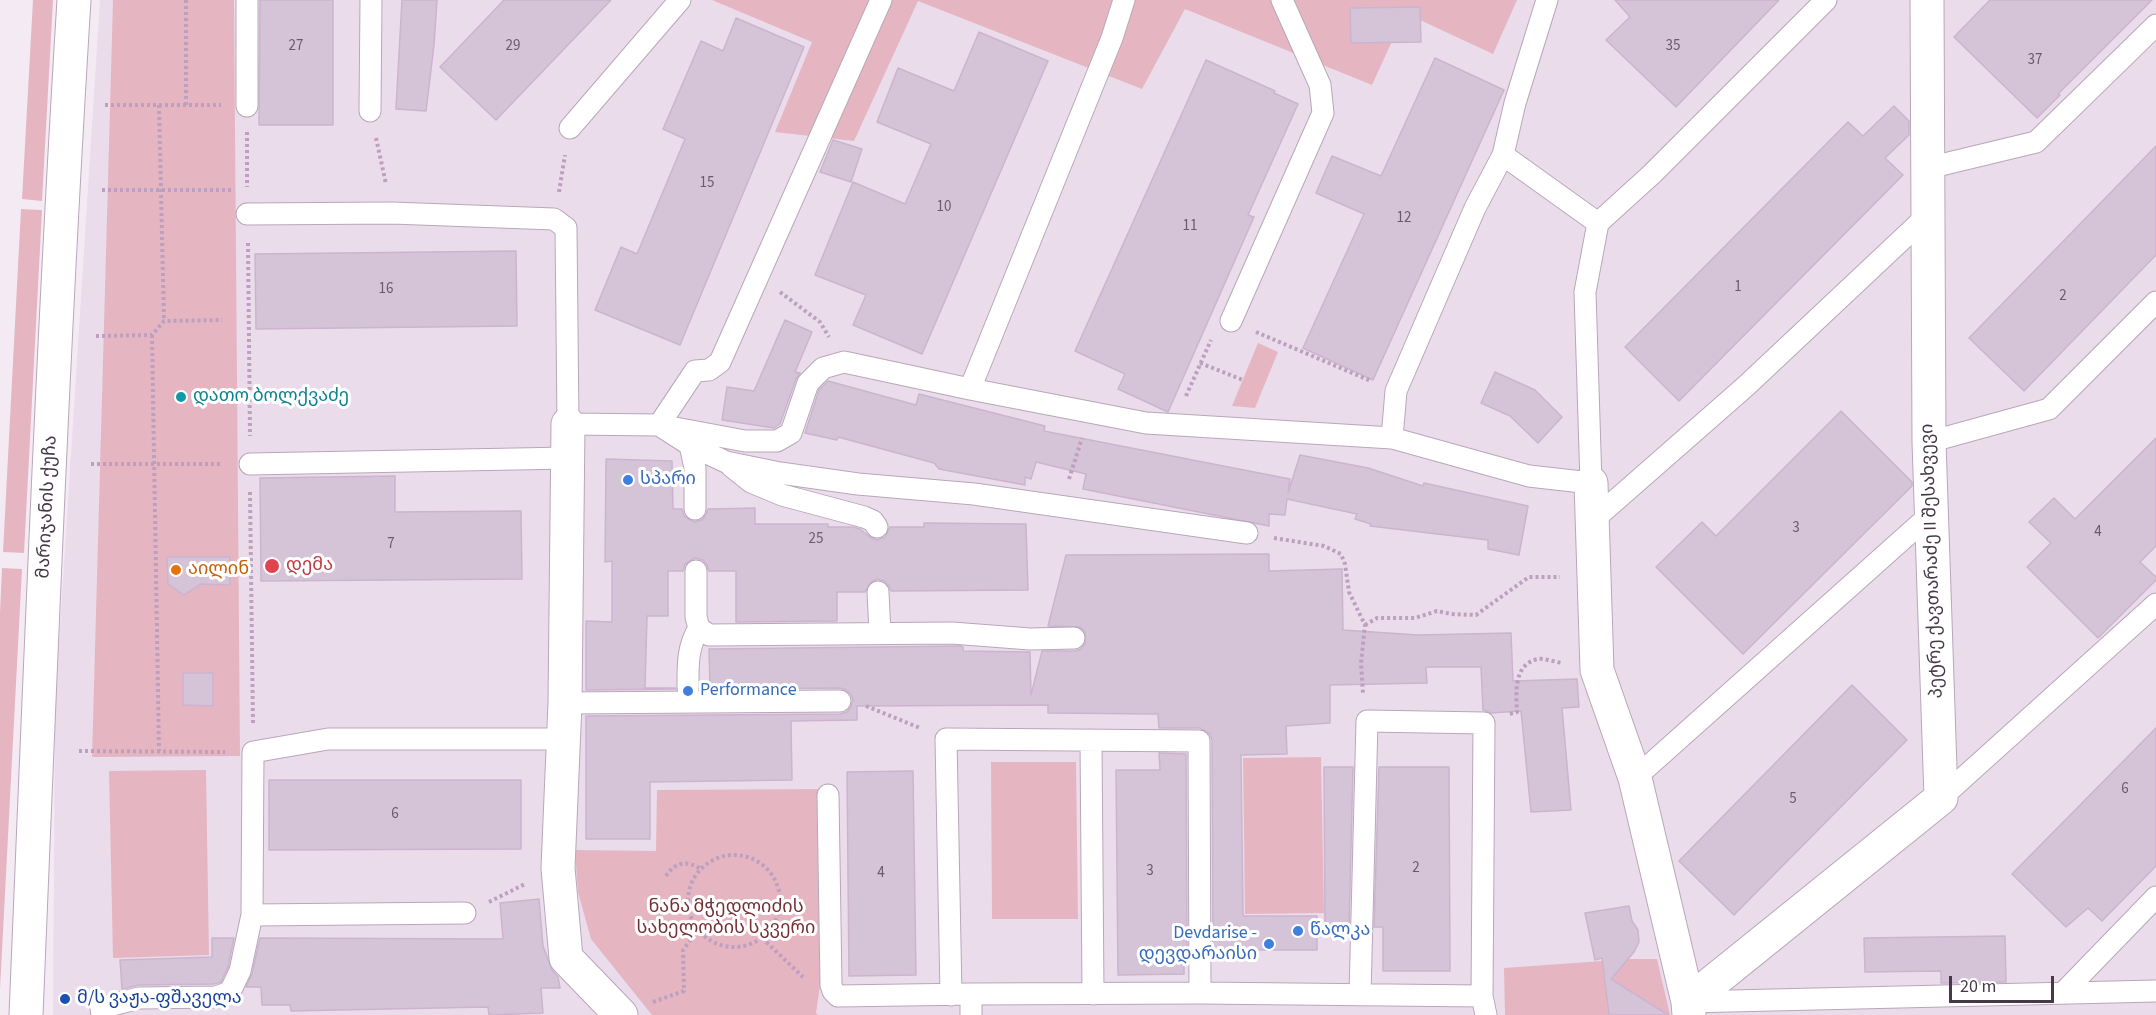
<!DOCTYPE html>
<html>
<head>
<meta charset="utf-8">
<style>
  body { margin:0 }
  #map { position:relative; width:2156px; height:1015px; overflow:hidden; background:#f4eaf4; font-family:"Source Sans 3",sans-serif }
  canvas { display:block }
  .scale { position:absolute; left:1949px; top:976px; width:105px; height:27px; box-sizing:border-box; border:3px solid #463847; border-top:0; padding-left:8px; font-size:18px; line-height:21px; white-space:nowrap; color:#463847; -webkit-text-stroke:4px #fff; paint-order:stroke }
</style>
</head>
<body>
<div id="map">
<canvas width="2156" height="1015"></canvas>
<div class="scale">20 m</div>
</div>
<script>
const g = document.querySelector('canvas').getContext('2d');
g.lineJoin = 'round';
function fillPath(path, color) { g.fillStyle = color; g.fill(path, 'evenodd'); }
function trace(path, color, width, dash) { g.strokeStyle = color; g.lineWidth = width; g.lineCap = dash ? 'butt' : 'round'; g.setLineDash(dash || []); g.stroke(path); }
function drawText(font, color, halo, rows, align = 'center') {
  g.font = font + ' "Source Sans 3","Noto Sans Georgian",sans-serif'; g.lineWidth = 6; g.setLineDash([]); g.textBaseline = 'middle'; g.strokeStyle = halo; g.fillStyle = color; for (const [text, x, y, turn = 0] of rows) {
    g.save(); g.translate(x, y); g.rotate((+turn || 0) * Math.PI / 180); g.textAlign = isNaN(turn) ? turn : align; if (halo) g.strokeText(text, 0, 0); g.fillText(text, 0, 0); g.restore();
  }
}
fillPath(new Path2D(`
  M100,0H2156V1015H53L55,705Z`), '#ebdceb');
fillPath(new Path2D(`
  M33,0H53L42,201L22,199Z
  M113,0H234L240,756L92,757Z
  M712,0H1517L1493,54L1405,13L1372,85L1185,9L1142,89L918,1L854,141L775,132L812,42Z
  M21,209L42,210L24,553L3,552Z
  M1258,343L1278,352L1255,408L1232,406Z
  M2,568L22,569L0,989V613Z
  M1321,757L1324,913L1245,914L1243,758Z
  M991,762H1076L1078,919H992Z
  M206,770L209,955L113,958L109,771Z
  M821,789L823,965L816,1013L818,1015H652L591,939L578,892L575,850L656,851L657,790Z
  M1630,959H1657L1670,1015H1505L1504,968Z`), '#e5b6c2');
const building = new Path2D(`
  M260,0H333V125H259Z
  M402,0H437L434,45L426,111L396,109Z
  M504,0H611L496,120L440,67Z
  M1615,0H1779L1676,107L1606,40L1630,17Z
  M1990,0H2152L2058,94L2060,95L2037,118L1954,37Z
  M1420,7L1421,42L1351,43L1350,8Z
  M736,18L804,47L680,345L595,310L621,247L637,254L685,139L663,129L701,41L723,51Z
  M979,32L1048,61L922,354L853,325L866,295L815,275L853,182L905,204L931,144L877,122L898,68L954,91Z
  M1435,58L1504,90L1373,380L1303,348L1364,214L1316,193L1332,156L1381,176Z
  M1206,60L1275,91L1274,93L1298,104L1248,215L1254,217L1168,412L1118,389L1125,374L1075,351Z
  M1894,106L1909,121V135L1885,158L1903,175L1679,401L1625,347L1848,122L1863,136Z
  M833,140L862,149L851,182L820,172Z
  M2156,146V255L2024,391L1969,338Z
  M516,251L517,326L256,329L255,254Z
  M785,320L812,332L795,372L800,373L796,379L780,424L774,428L722,420L727,387L754,391Z
  M1495,372L1535,390L1562,417L1538,443L1510,416L1481,403Z
  M828,381L916,405L919,394L1045,426L1044,431L1290,479L1288,493L1300,455L1368,468L1423,486L1424,483L1528,506L1519,555L1488,549V540L1370,526L1371,524L1355,519L1357,514L1287,499L1285,515L1269,514V526L1083,489L1086,474L1036,462L1031,479L1025,477V485L939,469L934,463L838,437L837,440L805,433L819,390Z
  M1841,411L1912,482V486L1743,654L1656,567L1702,522L1716,536Z
  M2156,438V546L2140,562L2156,577V580L2098,638L2027,567L2051,543L2029,522L2054,498L2075,519Z
  M606,459L672,461L673,509H682L684,516L694,522L702,520L706,515L708,509L755,508V524H828V527H853L860,529L871,538L877,540L885,537L890,527H924V523L1026,524L1028,590L891,591L889,586L884,581L877,579L871,582L865,592H837V621L736,622V571H709L707,565L703,560L695,558L685,564L683,571H668V616H647L645,688H675L676,689L586,690V621L612,622V561L605,562Z
  M395,476V512L521,511L522,579L261,581L260,478Z
  M1269,554V571L1342,569L1343,630L1418,635L1511,633L1513,681L1577,679L1579,707L1562,708L1571,810L1531,812L1521,711L1491,713L1483,710L1481,667H1426L1427,683L1330,685V723L1286,726L1287,754L1241,755L1243,916H1317V950H1213L1212,740L1210,734L1200,728H1159L1158,714L1048,713V705L857,706V720L791,721L792,780L650,782V839H586V716L840,714L847,712L851,707L853,700L851,694L846,690L840,688L700,689L701,688L710,687L709,649L961,646L963,647V651L1030,652L1031,695L1042,651H1075L1081,649L1085,644V632L1080,627L1048,626L1066,555Z
  M167,557H230V585L201,584L184,595L168,584Z
  M183,673H213V706L183,705Z
  M1852,685L1907,740L1734,915L1679,861Z
  M2156,728V866L2102,921L2088,908L2066,927L2012,874Z
  M1159,753L1186,754L1187,950H1184V974L1118,975L1116,770H1160Z
  M1324,767H1353L1349,927H1325Z
  M1379,767H1449L1450,971H1383V927H1374Z
  M913,771L916,975L849,976L847,772Z
  M269,780H521V849L269,850Z
  M539,899L543,946L552,970L558,977L560,988H541L543,1013L489,1015L488,1007L291,1011L290,1005H262L261,987H246L252,974L260,938L503,939L500,903Z
  M1629,906L1632,921L1638,930L1639,942L1634,952L1611,979L1668,1015H1609L1602,958L1595,960L1585,913Z
  M2005,936L2006,982L1941,983V971L1865,972L1864,938Z
  M212,938H234L228,967L221,982L214,984L139,985L122,989L120,960L212,957Z`);
fillPath(building, '#d5c3d8');
trace(building, '#ccb4cf', 1.5);
const service = new Path2D(`
  M247,0V106
  M881,0L720,362L709,370L695,371L659,425L690,445L726,462L780,473L858,484L974,494L1247,533
  M370,111L371,0
  M570,128L680,0
  M1503,155L1598,223
  M1928,168L2036,142L2156,25
  M247,214L392,213L554,219L566,228L568,424L659,425L745,441H777L791,433L808,383L823,368L844,362L970,389L1146,423L1392,438L1529,476L1591,483L1585,292L1598,223L1652,174L1826,0
  M1231,321L1323,113L1320,85L1282,0
  M970,389L1112,38L1124,0
  M1392,438L1396,391L1475,208L1503,155L1515,103L1547,0
  M1929,442L2049,409L2156,302
  M690,445L695,468V509
  M250,464L568,458
  M731,466L751,482L782,495L864,517L873,521L877,527
  M1592,521L1746,386L1928,215
  M696,571V617L699,628L709,635L952,633L1030,639L1074,638
  M878,592L880,633
  M688,688C688,665 687,648 699,628
  M565,703L840,701
  M1091,740L1093,994
  M1635,778L1931,514
  M828,795L831,985L833,991L838,996L971,994V1015
  M1941,798L2156,604
  M252,915L465,913
  M2063,993L2156,897
  M971,994L1200,993L1482,996
  M951,995L946,739L1199,741L1200,993
  M1360,995L1367,721L1484,723L1482,996L1486,1015
  M1688,1002L2156,991
  M102,1015L101,1008L139,998L216,997L230,992L240,971L252,915L253,752L328,739H564`);
const minor = new Path2D(`
  M568,424L565,703L558,868L566,958L621,1015
  M1591,483L1597,670L1635,778L1688,1002L1689,1015
  M1688,1002L1941,798L1929,442L1927,0`);
const tertiary = new Path2D(`
  M26,1015C40,677 53,338 74,0`);
trace(service, '#b8a7b9', 23);
trace(minor, '#b8a7b9', 35);
trace(tertiary, '#b8a7b9', 35);
trace(new Path2D(`
  M186,0V105
  M105,105H221
  M159,105L164,321
  M247,132V187
  M376,138L386,184
  M102,190H232
  M559,192L565,155
  M248,243L250,436
  M780,292L820,322L829,337
  M1256,332L1371,381
  M152,335L159,751
  M96,336L152,335L164,321L222,320
  M1200,363L1243,380
  M1186,396L1211,340
  M91,464H222
  M1069,479L1082,438
  M250,492L253,724
  M1274,538L1324,546L1341,554L1345,564L1349,592L1365,625L1361,663L1363,694
  M1365,625L1377,618H1415L1437,611L1451,614L1476,615L1529,577H1560
  M866,706L920,728
  M1510,714L1517,712C1516,694 1513,664 1538,659C1544,658 1555,662 1562,663
  M79,751L225,752
  M688 901a46 46 0 1 1 92 0a46 46 0 1 1-92 0Z
  M666,876C675,862 687,860 701,869
  M489,902L525,884
  M779,902L801,903
  M762,938L803,977
  M653,1002L684,991L683,950L698,930`), '#bd9fbf', 4, [3, 3]);
trace(service, '#fff', 21);
trace(minor, '#fff', 33);
trace(tertiary, '#fff', 33);
for (const [x, y, r, color] of [
  [181,397,6,"#0f9aa8"],
  [628,480,6,"#3f7fe0"],
  [272,566,8,"#e0444e"],
  [176,570,6,"#e8710a"],
  [688,691,6,"#3f7fe0"],
  [1298,931,6,"#3f7fe0"],
  [1269,944,6,"#3f7fe0"],
  [65,999,6,"#1a4fb4"]
]) { const dot = new Path2D(); dot.arc(x, y, r, 0, 2 * Math.PI); g.fillStyle = color; g.fill(dot); trace(dot, '#fff', 2); }
drawText('15px', '#6a5b6b', null, [
  ["27",296,47],
  ["29",513,47],
  ["35",1673,47],
  ["37",2035,61],
  ["15",707,184],
  ["10",944,208],
  ["12",1404,219],
  ["11",1190,227],
  ["1",1738,288],
  ["16",386,290],
  ["2",2063,297],
  ["3",1796,529],
  ["4",2098,533],
  ["25",816,540],
  ["7",391,545],
  ["6",2125,790],
  ["5",1793,800],
  ["6",395,815],
  ["2",1416,869],
  ["3",1150,872],
  ["4",881,874]
]);
drawText('18px', '#0d838f', '#fff', [
  ["დათო ბოლქვაძე",193,397]
], 'left');
drawText('18px', '#366cbe', '#fff', [
  ["სპარი",640,480],
  ["Performance",700,691],
  ["წალკა",1310,931],
  ["Devdarise -",1257,934,"right"],
  ["დევდარაისი",1257,955,"right"]
], 'left');
drawText('18px', '#463847', '#fff', [
  ["მარიჯანის ქუჩა",48,507,-87],
  ["პეტრე ქავთარაძე II შესახვევი",1933,561,-92]
]);
drawText('18px', '#be3a42', '#fff', [
  ["დემა",286,566]
], 'left');
drawText('18px', '#c56008', '#fff', [
  ["აილინ",188,570]
], 'left');
drawText('18px', '#752f36', '#fff', [
  ["ნანა მჭედლიძის",726,908],
  ["სახელობის სკვერი",726,929]
]);
drawText('18px', '#164399', '#fff', [
  ["მ/ს ვაჟა-ფშაველა",77,999]
], 'left');
</script>
</body>
</html>
